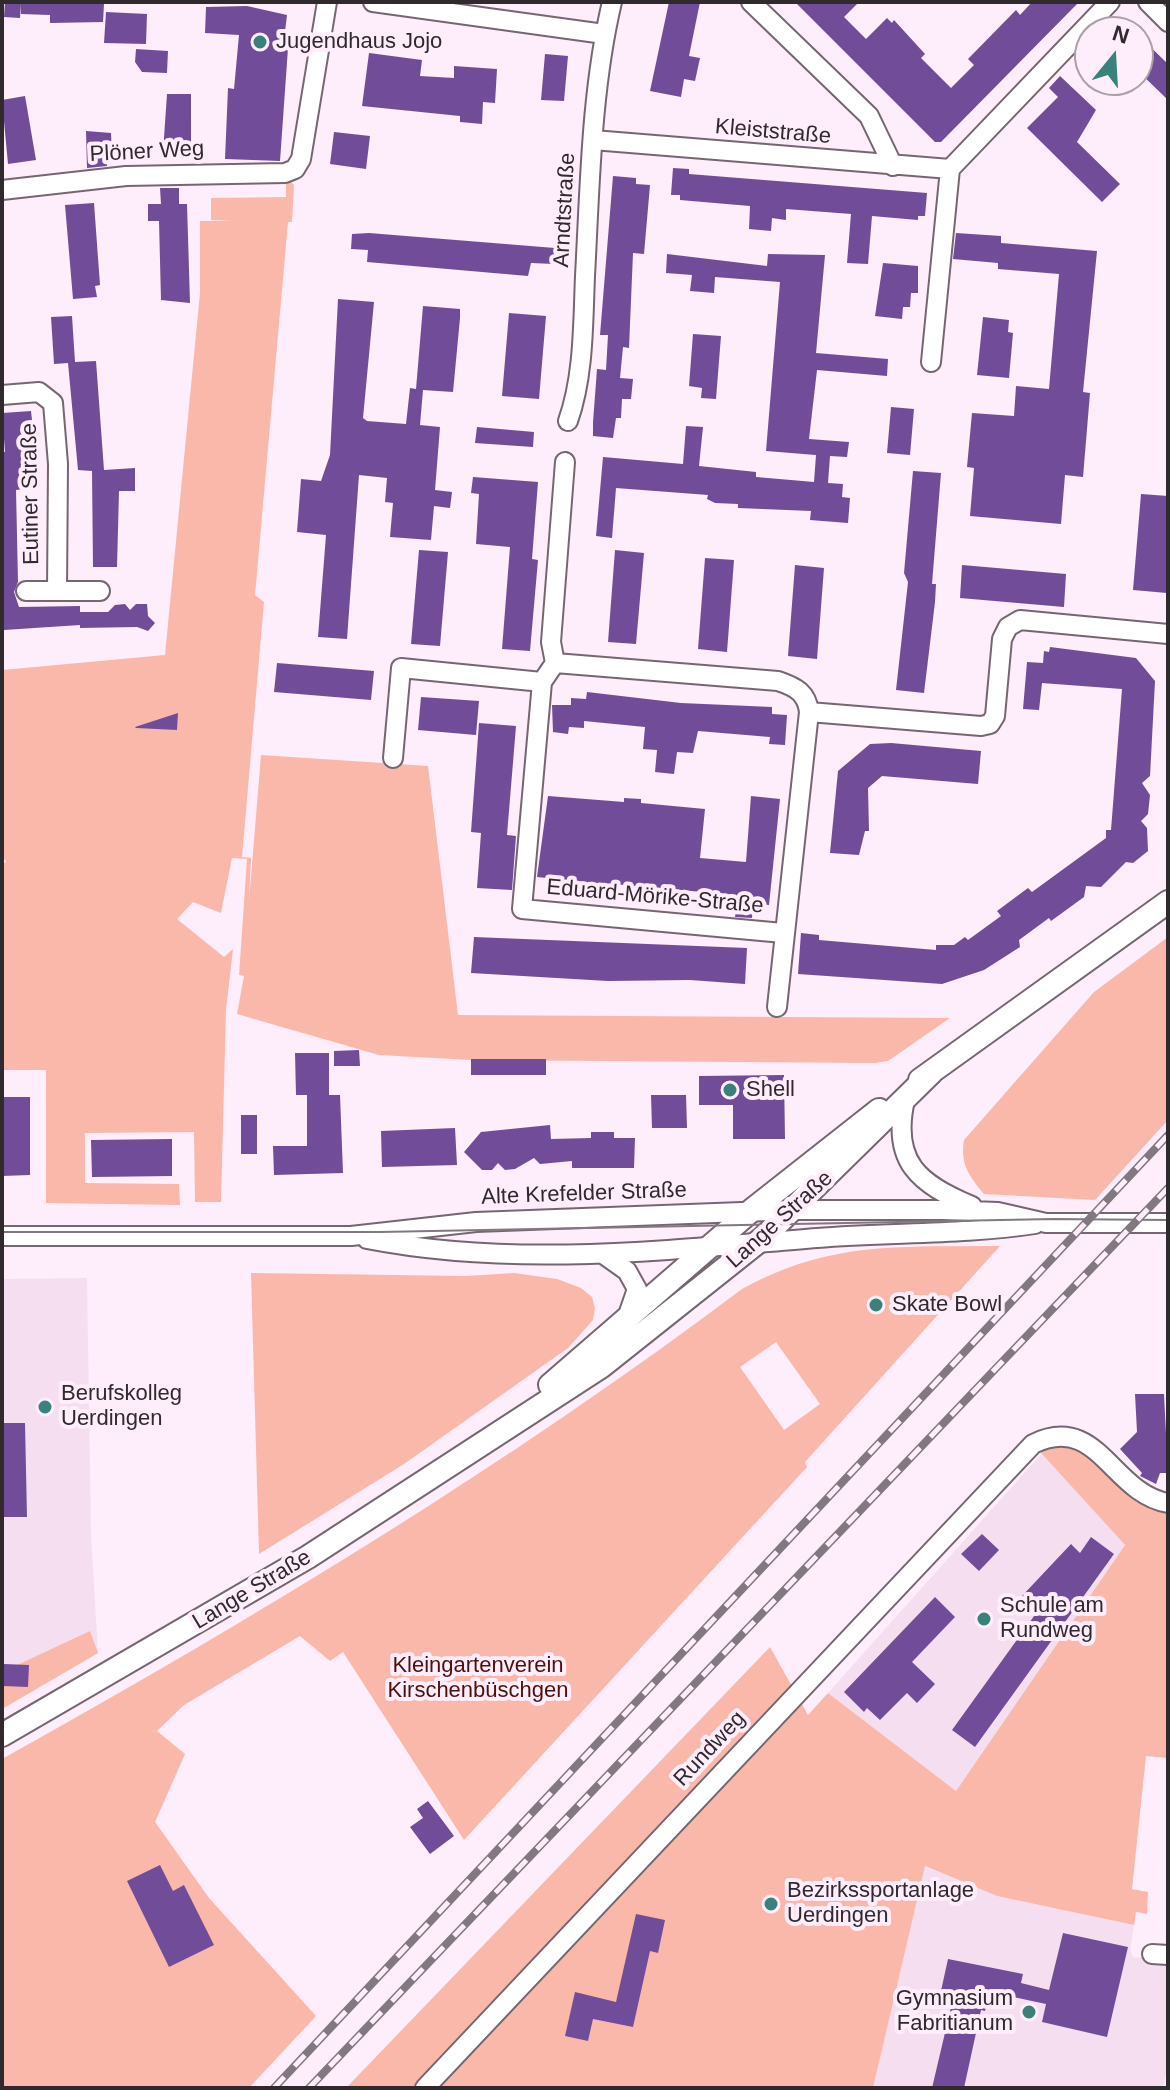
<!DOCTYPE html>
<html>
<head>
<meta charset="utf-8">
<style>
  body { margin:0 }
  #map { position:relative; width:1170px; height:2090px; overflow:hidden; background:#feedfa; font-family:Arial,sans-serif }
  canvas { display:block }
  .frame { position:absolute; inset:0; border:4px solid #302a2f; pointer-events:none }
  .north { position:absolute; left:1074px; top:16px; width:80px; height:80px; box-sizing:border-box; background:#feedfa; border:2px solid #ac9fa9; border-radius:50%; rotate:18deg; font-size:22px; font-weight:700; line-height:32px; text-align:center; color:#302a2f }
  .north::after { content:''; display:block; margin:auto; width:28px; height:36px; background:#39817b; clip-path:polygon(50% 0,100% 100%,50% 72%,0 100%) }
</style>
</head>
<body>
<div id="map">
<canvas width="1170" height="2090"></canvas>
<div class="frame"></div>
<div class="north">N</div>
</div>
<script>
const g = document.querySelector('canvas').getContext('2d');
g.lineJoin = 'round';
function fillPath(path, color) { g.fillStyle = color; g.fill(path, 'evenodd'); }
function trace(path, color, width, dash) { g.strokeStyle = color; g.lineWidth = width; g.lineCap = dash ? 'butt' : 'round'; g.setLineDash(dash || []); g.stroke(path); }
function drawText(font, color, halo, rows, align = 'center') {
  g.font = font + ' Arial,sans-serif'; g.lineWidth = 8; g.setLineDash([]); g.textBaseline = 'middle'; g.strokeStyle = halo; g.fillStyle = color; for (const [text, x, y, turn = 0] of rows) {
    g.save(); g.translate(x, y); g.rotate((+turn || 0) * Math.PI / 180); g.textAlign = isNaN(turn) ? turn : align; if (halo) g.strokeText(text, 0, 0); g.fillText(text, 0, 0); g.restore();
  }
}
fillPath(new Path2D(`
  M87,1278L91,1535L98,1653L2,1709V1279Z
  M1043,1452L1125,1545L956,1791L828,1693Z
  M924,1866L997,1896L1134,1925L1130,1950L1133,1957L1168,1960V2063L1163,2088H873Z`), '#f6def1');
fillPath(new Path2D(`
  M290,181L294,185L292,222H288L255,595L264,602L242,857L251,858L249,901L261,755L428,766L458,1015L950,1018L888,1061L875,1063L471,1060L379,1055L237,1014L244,976L239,975L247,859L232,858L221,913L193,902L177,919L224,957L233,949L226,1010L221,1202H195L194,1132L85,1133V1183L179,1184L180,1205L46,1203V1070H2V864L6,862L2,856V670L165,655L200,293V221H231L211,220V198L286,197V182Z
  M1168,937V1120L1095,1200L984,1194C969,1176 960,1164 964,1140L1094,992Z
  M1000,1246L805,1462L807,1467L464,1840L343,1652L330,1661L300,1636L184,1705L157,1731L185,1754L155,1822L209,1898L316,2016L249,2088H2V1759C257,1617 508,1465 742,1289C830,1240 902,1247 1000,1246ZM776,1342L820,1404L784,1430L740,1367Z
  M251,1273L466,1276L514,1273L557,1279L581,1288L592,1297L595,1308L593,1320L568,1348L404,1464L259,1554Z
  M1073,1435L1168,1503V1758L1146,1756L1132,1889L1148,1892L1147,1914L1136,1912L1134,1925L997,1896L925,1866L873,2088H346L770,1647L808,1715L828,1693L956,1791L1125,1545L1033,1444Z
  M90,1631L98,1653L2,1709V1672Z`), '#fab8ab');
fillPath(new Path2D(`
  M5,2L104,4L103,22L50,23V15L21,14V4L20,18L4,17Z
  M669,2H700L689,56L700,58L695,81L684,79L681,97L650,91Z
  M795,2H859L844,17L866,39L887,18L892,23L894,20L925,54L921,58L951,88L974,65L968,59L1016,10L1020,15L1032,2H1079L941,142H935Z
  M247,6L287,15L283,48H288L280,161L225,159L228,88L234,89L239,35L205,33L206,7Z
  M106,12L147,14L146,44L104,43Z
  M1138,35L1168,64V100L1138,71Z
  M136,49L168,51L167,73L142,72L135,62Z
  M369,53L422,60L420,76L454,78V66L497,69L495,103L483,102L482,124L460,122V116L362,106Z
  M545,54L568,56L564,101L541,100Z
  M1060,76L1096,110L1077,142L1120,184L1102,202L1027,128L1058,97L1049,88Z
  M167,94H191V152H163Z
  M25,96L36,160L8,164L2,100Z
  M86,131L111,133L112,154H106L107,166L87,168Z
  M334,132L370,136L366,169L330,164Z
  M673,168L689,169V174L927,193L925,216H918V220L872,216L868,264L847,263L851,214L786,209V220L772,218L771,231L749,229L750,206L680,200V195H671Z
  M613,176L636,178V184L650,185L644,254L633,253L629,348L623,347L620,378L633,379L631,399H622L621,418H616L613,438L593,436V422L597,369L606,370L608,335H600Z
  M160,188H179V204H187L190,303L161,300L159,221H148V204H161Z
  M94,203L100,285L95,286L97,297L73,299L65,205Z
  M369,233L555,248L554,264L531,263L528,276L367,262L368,250L351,249L352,234Z
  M956,233L1001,236V243L1097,251L1083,392L1090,393L1083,477L1065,475L1061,524L970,516L974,468L967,467L972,413L1014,416L1016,386L1049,389L1059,274L998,269V263L953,259Z
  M667,254L767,266L768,254L825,255L816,353L888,359L887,376L817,370L809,439L849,442L847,457L830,456L828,483L843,484L842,497L850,498L848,523L810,520L811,511L738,508V504L715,503L707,499L708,495L616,488L612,538L596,536L603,457L683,464L686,426L703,427L699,466L756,472V477L814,482L816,455L766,451L780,282L715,277L714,293L690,291L692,275L666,273Z
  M883,263L918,266V293H911L910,307H903L902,319L875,316Z
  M338,299L374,302L363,418L367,421L406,424L410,388L416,389L423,306L460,309V318L453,392L423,390L420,425L440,427L435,490L452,492L450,508L434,506L431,540L390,537L393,503L385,502L387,478L359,475L347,639L318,637L326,535L297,532L301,479L321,481L330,455Z
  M509,313L546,316L539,399L502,396Z
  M72,316L75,362L96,361L104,470L135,468V491H119L117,567H93L92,471L78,470L68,363L54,364L51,317Z
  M983,317L1009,320L1008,332L1013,333L1009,378L977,375Z
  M693,334L721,336L716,399L701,398L702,388L689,386Z
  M891,407L914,409L910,455L887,453Z
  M31,411L37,465L29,466L31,488L16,490L18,582L14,592L19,607L80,606V621V612H108L115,605L125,604L130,610L136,604H147L148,616L155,623L148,631L137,627L80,628V625L4,630L2,452H5L2,413Z
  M477,427L534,432L533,447L475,443Z
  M913,471L941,473L932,584H936L935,602L924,693L896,690L908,582L904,573Z
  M473,477L538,482L532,559L538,560L530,651L502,649L510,547L476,544L479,494L471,493Z
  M1141,494L1168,496L1167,593L1133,590Z
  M419,550L448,552L440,646L411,644Z
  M615,550L644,553L636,644L608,642Z
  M705,558L734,560L727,652L698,649Z
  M795,565L824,568L817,659L788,656Z
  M962,565L1066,574L1064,607L960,598Z
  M1050,647L1136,658L1155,681L1150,776L1142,783L1150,795L1148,814L1141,821L1147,828L1148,851L1133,863L1126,862L1101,887L1086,886L1084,897L1051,921L1049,918L1019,940L1020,947L984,970L942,984L798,974L801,933L819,935V940L936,950V945H954L965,937L968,940L1001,916L997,911L1028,888L1032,892L1106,838V830H1111L1122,689L1042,683L1039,710L1023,709L1027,662L1043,663L1044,651L1049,652Z
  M277,663L374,671L371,700L274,692Z
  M587,692L681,703L772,707V714L787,715L785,745L769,744L770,737L698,731L693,753L677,752L674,774L655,772L657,750L643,749L645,727L584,721V728L569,727L568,734L553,732L552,705H571V698L586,699Z
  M421,697L479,701L476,735L418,730Z
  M178,713L177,730L136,728L135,727Z
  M479,723L516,726L507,835L516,836L512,890L477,888L481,833L471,832Z
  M891,743L981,751L978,784L882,776L868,788L869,831H865L859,855L830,853L838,771L870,744Z
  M548,796L624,802V798L641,799V803L705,809L700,858L746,862L751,796L780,799L769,905L753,903L752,918L735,917L736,910L702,907L703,892L602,883L601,891L586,889L587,882L537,877Z
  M474,937L747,948L745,984L690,980L608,981L471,973Z
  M359,1050L360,1066H334V1051Z
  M295,1053H329V1095H340L343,1173L274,1175L273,1146H307V1095H296Z
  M471,1059H546V1075H471Z
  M784,1075L785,1139H733V1105H699V1076Z
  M651,1095H686L687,1128H652Z
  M2,1097H30V1175L2,1176Z
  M241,1115H257V1154H241Z
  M550,1125L551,1139L591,1138V1132H614V1138H635L634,1168H572V1161L540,1164L534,1158L515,1169L505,1170L498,1163L492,1170H482L464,1152L481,1132Z
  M455,1128L457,1165L382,1167L381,1131Z
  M172,1139V1176L92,1177L91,1140Z
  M1135,1394H1164L1168,1473H1160L1156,1484L1140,1476L1142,1473L1120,1449L1137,1432Z
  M2,1423H25L27,1517H2Z
  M982,1534L999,1550L979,1571L961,1554Z
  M1091,1537L1114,1554L975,1747L952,1730L1037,1612L1022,1596L1071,1544L1080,1553Z
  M935,1597L955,1617L912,1662L935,1684L917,1703L907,1693L880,1720L867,1708L864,1712L844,1692Z
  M4,1664L29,1665L28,1687L3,1686Z
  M428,1801L454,1836L430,1854L410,1827L423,1818L417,1809Z
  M160,1865L173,1891L184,1885L214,1945L169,1967L127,1881Z
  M636,1914L665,1920L658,1953L650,1951L633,2027L593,2019L588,2041L565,2036L575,1992L616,2002Z
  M1063,1933L1128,1947L1107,2037L1042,2022L1046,2004L990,1992L985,2011L981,2010L964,2088H932L952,2003L939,2000L948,1959L1023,1974L1021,1983L1049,1990Z`), '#714d99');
const minor = new Path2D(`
  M373,2L604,34
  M751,2L869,116L893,166
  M1148,2L1168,22
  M593,140L950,169L1110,2
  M2,190L126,176L285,173L295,169L301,159L327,2
  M931,362L950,169
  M2,395L39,392L53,403L58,464L57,591
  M568,421C584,376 583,323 585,276C590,185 591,91 612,2
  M565,462L551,642L555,663L542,682L522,909L783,933
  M26,591H100
  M555,663L778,681C796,687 807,693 809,712L981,726L990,724L995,716L1002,639L1008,627L1020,620L1168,634
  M393,758L401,668L542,682
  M777,1007L809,712
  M905,1100C891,1162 919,1184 972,1206
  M2,1236H351L476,1222L795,1210H943L998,1212L1046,1223H1168
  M367,1239C515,1268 668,1250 817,1238C890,1232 963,1235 1035,1224
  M603,1254L627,1271L637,1289L627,1318
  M1152,1954L1168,1955
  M425,2088L1033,1444C1098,1412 1111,1493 1168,1503`);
const major = new Path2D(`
  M920,1080L1168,902
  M550,1385L752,1210L879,1110
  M2,1735L308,1557L602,1366L763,1238L932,1072`);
trace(minor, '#756772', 22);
trace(major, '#756772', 26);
trace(minor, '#fff', 18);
trace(major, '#fff', 22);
trace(new Path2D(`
  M2,1232H380L1053,1219L1168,1220`), '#827880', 2);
const rail = new Path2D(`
  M274,2088L1168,1135
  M309,2088L1168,1188`);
trace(rail, '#827880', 8);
trace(rail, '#feedfa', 5, [15]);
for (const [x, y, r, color] of [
  [260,42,8,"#39817b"],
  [730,1090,8,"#39817b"],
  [876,1305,8,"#39817b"],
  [45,1407,8,"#39817b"],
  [984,1619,8,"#39817b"],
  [771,1904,8,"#39817b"],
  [1029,2012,8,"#39817b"]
]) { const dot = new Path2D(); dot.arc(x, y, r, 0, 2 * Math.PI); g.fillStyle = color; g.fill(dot); trace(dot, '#feedfa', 3); }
drawText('22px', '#302a2f', '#feedfa', [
  ["Jugendhaus Jojo",276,42],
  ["Shell",746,1090],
  ["Skate Bowl",892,1305],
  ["Berufskolleg",61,1394],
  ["Uerdingen",61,1419],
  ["Schule am",1000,1606],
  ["Rundweg",1000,1631],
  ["Bezirkssportanlage",787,1891],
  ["Uerdingen",787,1916],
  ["Gymnasium",1013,1999,"right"],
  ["Fabritianum",1013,2024,"right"]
], 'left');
drawText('22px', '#302a2f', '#feedfa', [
  ["Kleiststraße",773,132,5],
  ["Plöner Weg",147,152,-3],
  ["Arndtstraße",565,210,-87],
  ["Eutiner Straße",31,494,-91],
  ["Eduard-Mörike-Straße",655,897,5],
  ["Alte Krefelder Straße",584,1194,-2],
  ["Lange Straße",780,1220,-42],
  ["Lange Straße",252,1590,-31],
  ["Rundweg",710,1749,-47]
]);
drawText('22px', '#4e1109', '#feedfa', [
  ["Kleingartenverein",478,1666],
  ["Kirschenbüschgen",478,1691]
]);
</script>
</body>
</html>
